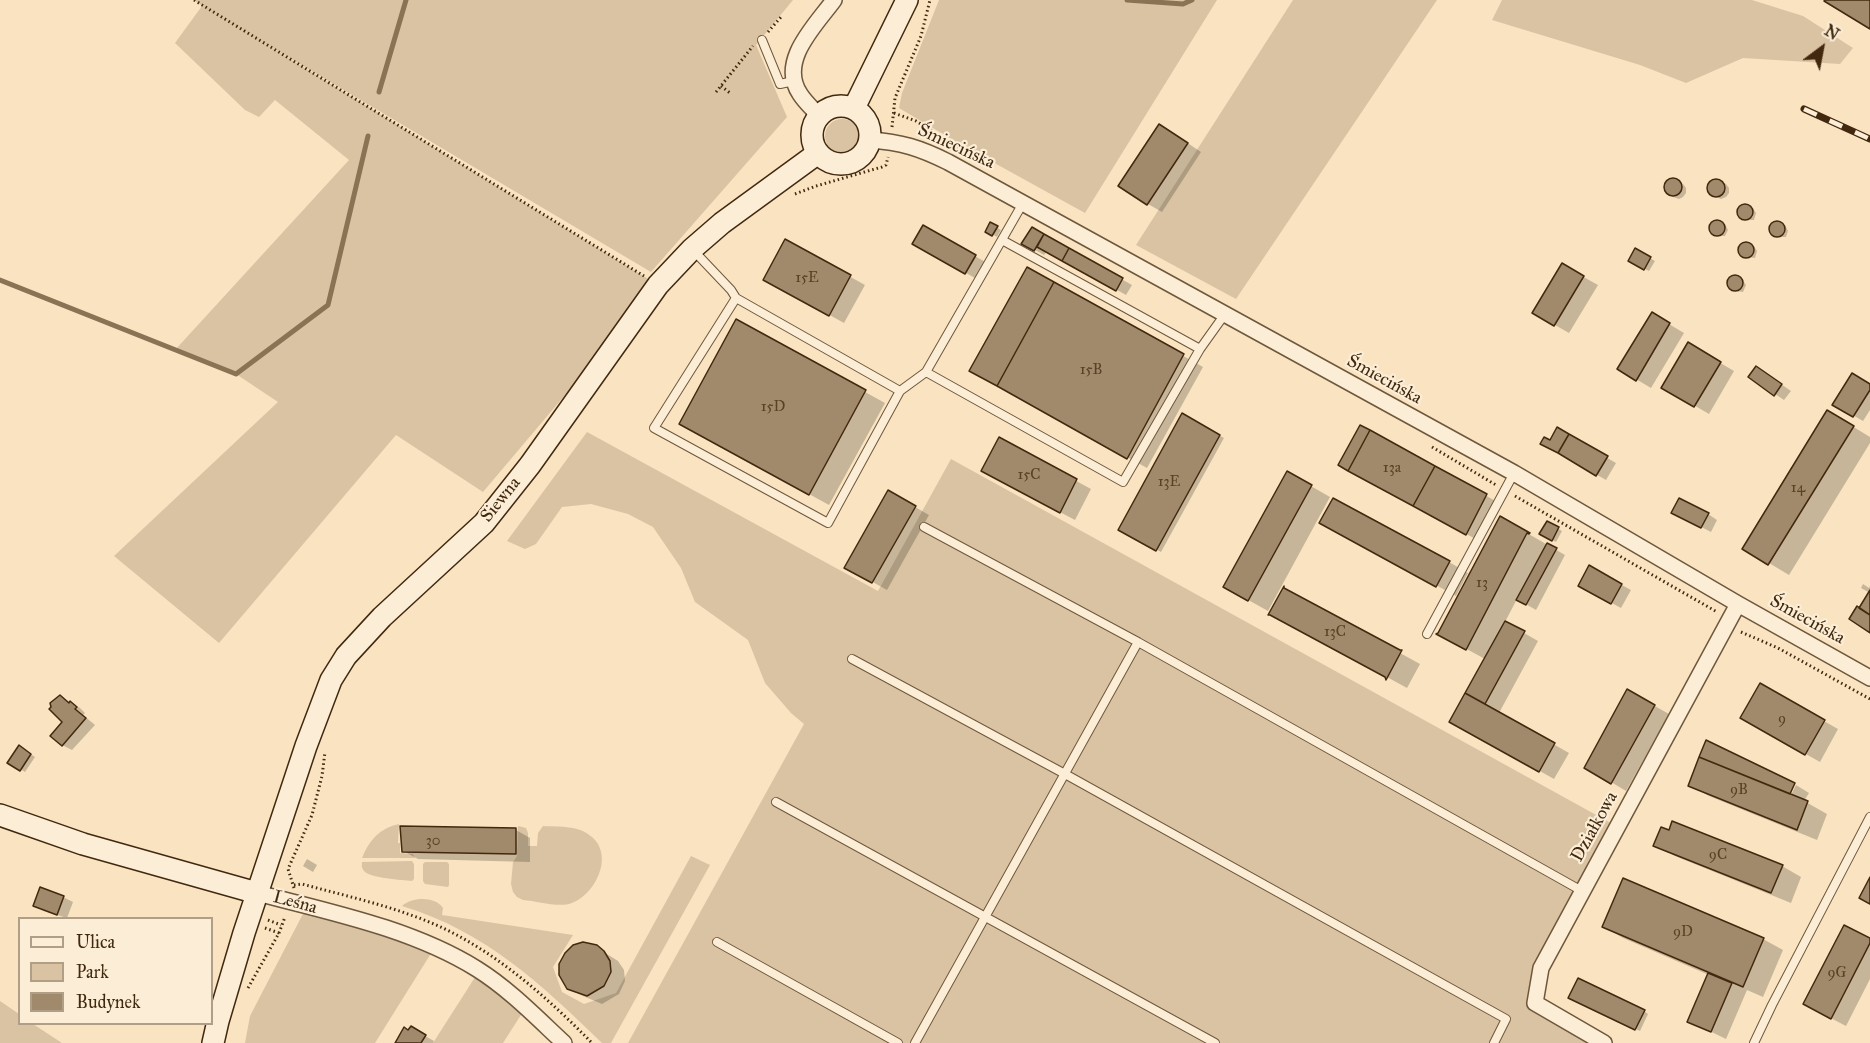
<!DOCTYPE html>
<meta charset="utf-8">
<style>
body{margin:0}
#map{position:relative;width:1870px;height:1043px;overflow:hidden;background:#f9e3c0;font-family:"IM FELL Great Primer",serif}
canvas{display:block}
.legend{position:absolute;left:18px;top:917px;width:195px;height:108px;box-sizing:border-box;background:#fbedd6;border:2px solid #b19e86;margin:0;padding:8px 10px;list-style:none;font-size:18px;color:#41280f}
.legend li{display:flex;align-items:center;gap:12px;height:30px}
.legend b{width:30px;border:2px solid #b19e86}
.north{position:absolute;left:1792px;top:18px;width:60px;height:60px;-webkit-text-stroke:4px #fbedd6;paint-order:stroke;rotate:32deg;font-size:16px;font-weight:700;line-height:24px;text-align:center;color:#41280f}
.north::after{content:'';display:block;margin:auto;width:21px;height:27px;background:#41280f;clip-path:polygon(50% 0,100% 100%,50% 72%,0 100%)}
</style>
<div id="map">
<canvas width="1870" height="1043"></canvas>
<ul class="legend">
<li><b style="height:8px;background:#fbedd6"></b>Ulica</li>
<li><b style="height:16px;background:#dac3a2"></b>Park</li>
<li><b style="height:16px;background:#a1896b"></b>Budynek</li>
</ul>
<div class="north">N</div>
</div>
<script>
const ctx = document.querySelector('canvas').getContext('2d');
ctx.lineJoin = 'round';
function fillPath(path, color) {
  ctx.fillStyle = color;
  ctx.fill(path, 'evenodd');
}
function strokePath(path, color, width, dash) {
  ctx.strokeStyle = color;
  ctx.lineWidth = width;
  ctx.lineCap = dash ? 'butt' : 'round';
  ctx.setLineDash(dash || []);
  ctx.stroke(path);
}
function label(font, color, halo, rows, align = 'center') {
  ctx.font = font + ' "IM FELL Great Primer",serif';
  ctx.lineWidth = 4.5;
  ctx.setLineDash([]);
  ctx.textBaseline = 'middle';
  ctx.strokeStyle = halo;
  ctx.fillStyle = color;
  for (const [text, x, y, turn = 0] of rows) {
    ctx.save();
    ctx.translate(x, y);
    ctx.rotate((+turn || 0) * Math.PI / 180);
    ctx.textAlign = isNaN(turn) ? turn : align;
    if (halo) ctx.strokeText(text, 0, 0);
    ctx.fillText(text, 0, 0);
    ctx.restore();
  }
}
fillPath(new Path2D(`
 M194,0h599l-37,45 31,72 -136,155 -395,-234 402,247 -175,207 -87,-57 -177,208 -105,-87 164,-154 -42,-28 -61,-24 174,-190 -74,-60 -16,17 -14,-7 -70,-67 27,-37z
 M939,0h278l-132,213 -125,-69 -61,-36 3,-15z
 M1293,0h144l-201,299 -100,-54z
 M1502,0h250l51,16 50,32 -13,16 -97,-6 -57,25 -46,-18 -148,-45z
 M825 136a17 17 0 1 1 34 0a17 17 0 1 1-34 0Z
 M587,432l291,159 73,-132 667,368 -77,141 -6,35 69,40h-976l176,-319 -13,-11 -26,-30 -17,-43 -53,-38 -14,-34 -28,-41 -25,-13 -37,-10 -29,3 -26,37 -11,5 -18,-8z
 M399,824l-1,19h2v10l13,1 2,4h-53c7,-18 18,-30 37,-34z
 M518,826l8,2 2,5v13h9l1,-13 5,-7c17,1 35,-1 49,11 23,20 2,60 -23,67 -14,3 -32,-3 -46,-4l-6,-3 -4,-5 -2,-8 2,-22 4,-6z
 M691,856l19,9 -99,178h-9c-61,-59 -117,-112 -200,-137 10,-9 33,-10 41,2l-1,7 131,20 -20,32 9,25 22,12 32,-11z
 M412,861l2,3v15l-2,2c-10,-1 -42,-3 -48,-10 -3,-4 -2,-6 -2,-9z
 M425,862h22l2,2v21l-1,2 -23,-3 -2,-3v-17z
 M307,906l128,41 -60,96h-130l5,-27z
 M479,971l47,36 -23,36h-70z
 M0,1001l19,13 1,10h13l29,19h-62z`), '#dac3a2');
fillPath(new Path2D(`
 M1174,134l27,18 -39,60 -14,-8z
 M1673,179l10,5 3,4v5l-3,4 -4,2 -6,-2 -7,-7 -1,-5 3,-4z
 M1716,180l10,4 3,4v5l-3,4 -5,2 -5,-2 -8,-7v-5l3,-4z
 M1746,205l8,5 2,3 -2,7h-8l-7,-7 3,-7z
 M1717,222l9,4 2,4 -3,6h-7l-8,-6 3,-7z
 M1777,223l9,4 2,4 -2,6h-8l-7,-7 3,-6z
 M990,224l11,6 -4,7 -10,-6z
 M923,227l66,37 -9,17 -66,-38z
 M1032,229l100,56 -6,10 -79,-44 -3,4 -21,-12z
 M786,241l79,44 -21,38 -65,-36z
 M1746,243l9,5 2,3 -2,7 -8,-1 -7,-6 3,-7z
 M1636,250l19,11 -6,10 -19,-10z
 M1562,265l36,20 -29,48 -35,-20z
 M1028,269l175,98 -56,101 -156,-86z
 M1735,277l9,5 2,3 -3,7 -7,-1 -7,-6v-4z
 M1652,314l32,19 -33,55 -32,-19z
 M736,321l149,82 -56,102 -129,-71z
 M1688,344l46,27 -25,43 -46,-27z
 M1765,373l26,18 -7,9 -34,-23z
 M1870,385v25l-7,11 -29,-17z
 M1183,415l41,23 -63,114 -41,-22z
 M1847,423l23,14v6l-81,132 -45,-27z
 M1361,427l140,77 -20,38 -117,-64z
 M1558,430l58,33 -10,17 -64,-37 8,-1z
 M999,439l92,50 -16,31 -78,-41z
 M1288,473l42,24 -62,114 -43,-24z
 M889,492l40,23 -42,75 -41,-23z
 M1708,514l9,6 -6,12 -29,-15z
 M1547,523l15,8 -6,11 -15,-9z
 M1340,533l109,29 19,11 -12,23z
 M1527,533l38,22 -29,55 -19,-11 -12,23 33,19 -39,72 70,40 -15,26 -103,-58 34,-62 -46,-25z
 M1589,567l42,23 -10,18 -41,-22z
 M1863,584l6,4 1,-2v45l-10,-22 10,-16 -9,-5z
 M1284,589l136,75 -13,24 -117,-64z
 M1760,685l78,44 -18,33 -78,-44z
 M1628,691l41,23 -43,77 -40,-24z
 M61,697l19,11 5,5 -2,2 12,10 -23,25 -10,-5 3,-23z
 M20,747l15,10 -10,15 -15,-10z
 M1689,785l99,16 8,-16 13,8 -5,8 23,13 -10,26 -108,-44z
 M516,830l14,8v24l-112,-3 -15,-8z
 M1655,845l127,21 19,11 -10,26 -116,-47z
 M307,859l10,6 -4,7 -10,-6z
 M63,897l10,5 -6,16 -23,-7 -10,-6z
 M1604,927l159,12 20,11 -20,47 -16,-7 -21,49 -37,-18 20,-46 -86,-37z
 M1870,940v39l-24,47 -27,-14z
 M591,944l27,17 6,9 1,11 -6,13 -17,10 -19,-8 -15,-8z
 M1574,1000l70,11 4,3 -8,17z
 M411,1028l23,13 -1,2h-36z`), '#0003');
strokePath(new Path2D(`
 M1127,0l56,4 9,-4
 M379,92l27,-92
 M0,280l236,94 92,-69 40,-169`), '#8a7255', 5);
const building = new Path2D(`
 M1870,0v29l-46,-28 1,-1z
 M1159,124l29,19 -41,62 -29,-19z
 M1664 187a9 9 0 1 1 18 0a9 9 0 1 1-18 0Z
 M1707 188a9 9 0 1 1 18 0a9 9 0 1 1-18 0Z
 M1737 212a8 8 0 1 1 16 0a8 8 0 1 1-16 0Z
 M1709 228a8 8 0 1 1 16 0a8 8 0 1 1-16 0Z
 M1769 229a8 8 0 1 1 16 0a8 8 0 1 1-16 0Z
 M990,222l8,4 -6,10 -7,-4z
 M923,225l53,30 -11,19 -53,-30z
 M1032,227l12,7 -10,17 -13,-7z
 M1044,234l25,14 -7,13 -25,-14z
 M785,239l66,36 -22,41 -66,-36z
 M1738 250a8 8 0 1 1 16 0a8 8 0 1 1-16 0Z
 M1069,248l54,30 -7,13 -54,-30z
 M1635,248l16,9 -7,13 -16,-9z
 M1562,263l22,13 -30,50 -22,-13z
 M1027,267l27,15 -57,104 -28,-15z
 M1727 283a8 8 0 1 1 16 0a8 8 0 1 1-16 0Z
 M1054,282l130,72 -57,105 -130,-73z
 M1652,312l18,11 -34,58 -19,-12z
 M736,319l130,71 -57,105 -130,-71z
 M1688,342l33,20 -27,45 -33,-19z
 M1756,366l26,18 -8,12 -26,-19z
 M1852,373l18,11v6l-17,27 -21,-12z
 M1827,410l27,16 -86,139 -26,-16z
 M1182,413l38,22 -64,116 -38,-21z
 M1360,425l10,5 -22,41 -10,-6z
 M1557,427l12,7 -11,19 -18,-9 4,-7 6,3z
 M1370,430l65,36 -22,40 -65,-35z
 M1569,434l39,22 -12,20 -38,-23z
 M999,437l78,42 -17,34 -79,-42z
 M1435,466l52,28 -21,41 -53,-29z
 M1287,471l25,14 -64,116 -25,-14z
 M888,490l28,16 -44,77 -28,-15z
 M1333,498l117,63 -14,26 -117,-64z
 M1679,498l30,15 -8,15 -30,-15z
 M1500,516l30,17 -1,1 -2,-1 -61,117 -30,-16 2,-1z
 M1547,521l12,6 -7,14 -13,-7z
 M1547,543l10,5 -31,57 -10,-5z
 M1589,565l33,19 -11,20 -33,-18z
 M1284,586v2l116,62h2l-16,30 -1,-3 -115,-62h-2z
 M1870,590v25l-11,-7z
 M1857,606l13,9v18l-21,-14z
 M1505,621l20,10 -40,73 -20,-11z
 M1760,683l65,37 -20,35 -65,-37z
 M1627,689l28,16 -44,79 -27,-16z
 M1465,693l90,50 -16,29 -90,-50z
 M60,695l9,8 1,-2 7,6 -2,2 11,9 -24,28 -12,-10 12,-14 -13,-13 2,-2 -1,-4z
 M1706,740l89,43 -5,11 -91,-37z
 M19,745l12,9 -11,17 -13,-8z
 M1699,757l109,44 -11,29 -109,-44z
 M1672,821l111,44 -12,28 -118,-47 8,-19 8,3z
 M400,826l116,2v26l-114,-2z
 M1870,877v27l-11,-6z
 M1623,878l141,60 -21,49 -141,-60z
 M40,887l24,9 -7,19 -24,-9z
 M1844,925l26,13v5l-39,76 -28,-15z
 M583,942l14,3 7,6 6,10 1,11 -7,14 -17,10 -20,-7 -8,-14v-11l6,-11 8,-8z
 M1708,973l24,10 -21,49 -24,-10z
 M1578,978l67,32 -10,20 -67,-32z
 M411,1026l15,9 -5,8h-26l9,-16 4,3z`);
fillPath(building, '#a1896b');
strokePath(building, '#41280f', 1.5);
const lane = new Path2D(`
 M762,40l18,44 14,-3
 M693,250l38,40 5,8
 M1200,349l25,-35
 M926,372l197,110 77,-133 -198,-109
 M900,391l-72,132 -174,-95 82,-130 164,93 26,-19 97,-169
 M924,527l214,115
 M1427,634l87,-161
 M852,659l213,115 441,245 -12,24
 M776,802l439,241
 M717,942l181,101
 M915,1043l223,-401 444,249
 M1754,1043l18,-38 98,-188`);
const street = new Path2D(`
 M819,116c-6,-7 -14,-14 -19,-22 -22,-33 15,-68 34,-94
 M870,140c31,2 50,8 78,22l566,311 224,131 132,74
 M257,893c73,19 156,36 220,76 32,20 59,48 87,74
 M1604,1043l-69,-40 6,-35 197,-364`);
const secondary = new Path2D(`
 M812 135a29 29 0 1 1 58 0a29 29 0 1 1-58 0Z
 M854,108l53,-108
 M0,815l83,29 174,49
 M213,1043l5,-22 26,-88 62,-187 25,-66 15,-24 36,-39 102,-94 46,-58 128,-180 34,-36 30,-26 96,-70`);
strokePath(lane, '#6f573b', 10);
strokePath(street, '#6f573b', 18);
strokePath(secondary, '#41280f', 24);
strokePath(new Path2D(`
 M194,0l450,276
 M768,32l13,-15
 M721,86l9,7
 M716,92l37,-46
 M894,113l22,8 57,35
 M892,127l3,-29 26,-62 9,-36
 M795,194l21,-8 66,-19 4,-2 2,-8
 M1432,447l64,38
 M1515,496l202,116
 M1741,632l37,16 92,51
 M294,885l8,-1c44,12 90,22 132,40 60,26 113,73 158,119
 M294,888l-6,-19 24,-54 10,-39 3,-24
 M268,920l13,5
 M265,928l14,5
 M248,988l31,-55 6,-16`), '#41280f', 3, [1.5, 3]);
strokePath(lane, '#fbedd6', 8);
strokePath(street, '#fbedd6', 15);
strokePath(secondary, '#fbedd6', 21);
const rail = new Path2D(`
 M1804,109l66,30`);
strokePath(rail, '#41280f', 7);
strokePath(rail, '#fbedd6', 4.5, [14]);
label('15px', '#594026', null, [
 ["15E",807,278],
 ["15B",1091,370],
 ["15D",773,407],
 ["13a",1392,468],
 ["15C",1029,475],
 ["13E",1169,482],
 ["14",1798,488],
 ["13",1482,583],
 ["13C",1335,632],
 ["9",1782,719],
 ["9B",1739,790],
 ["30",433,841],
 ["9C",1718,855],
 ["9D",1683,932],
 ["9G",1837,973]
]);
label('18px', '#41280f', '#fbedd6', [
 ["Śmiecińska",956,147,25],
 ["Śmiecińska",1384,380,29],
 ["Siewna",501,500,-51],
 ["Śmiecińska",1807,620,29],
 ["Działkowa",1595,827,-61],
 ["Leśna",295,903,15]
]);
</script>
